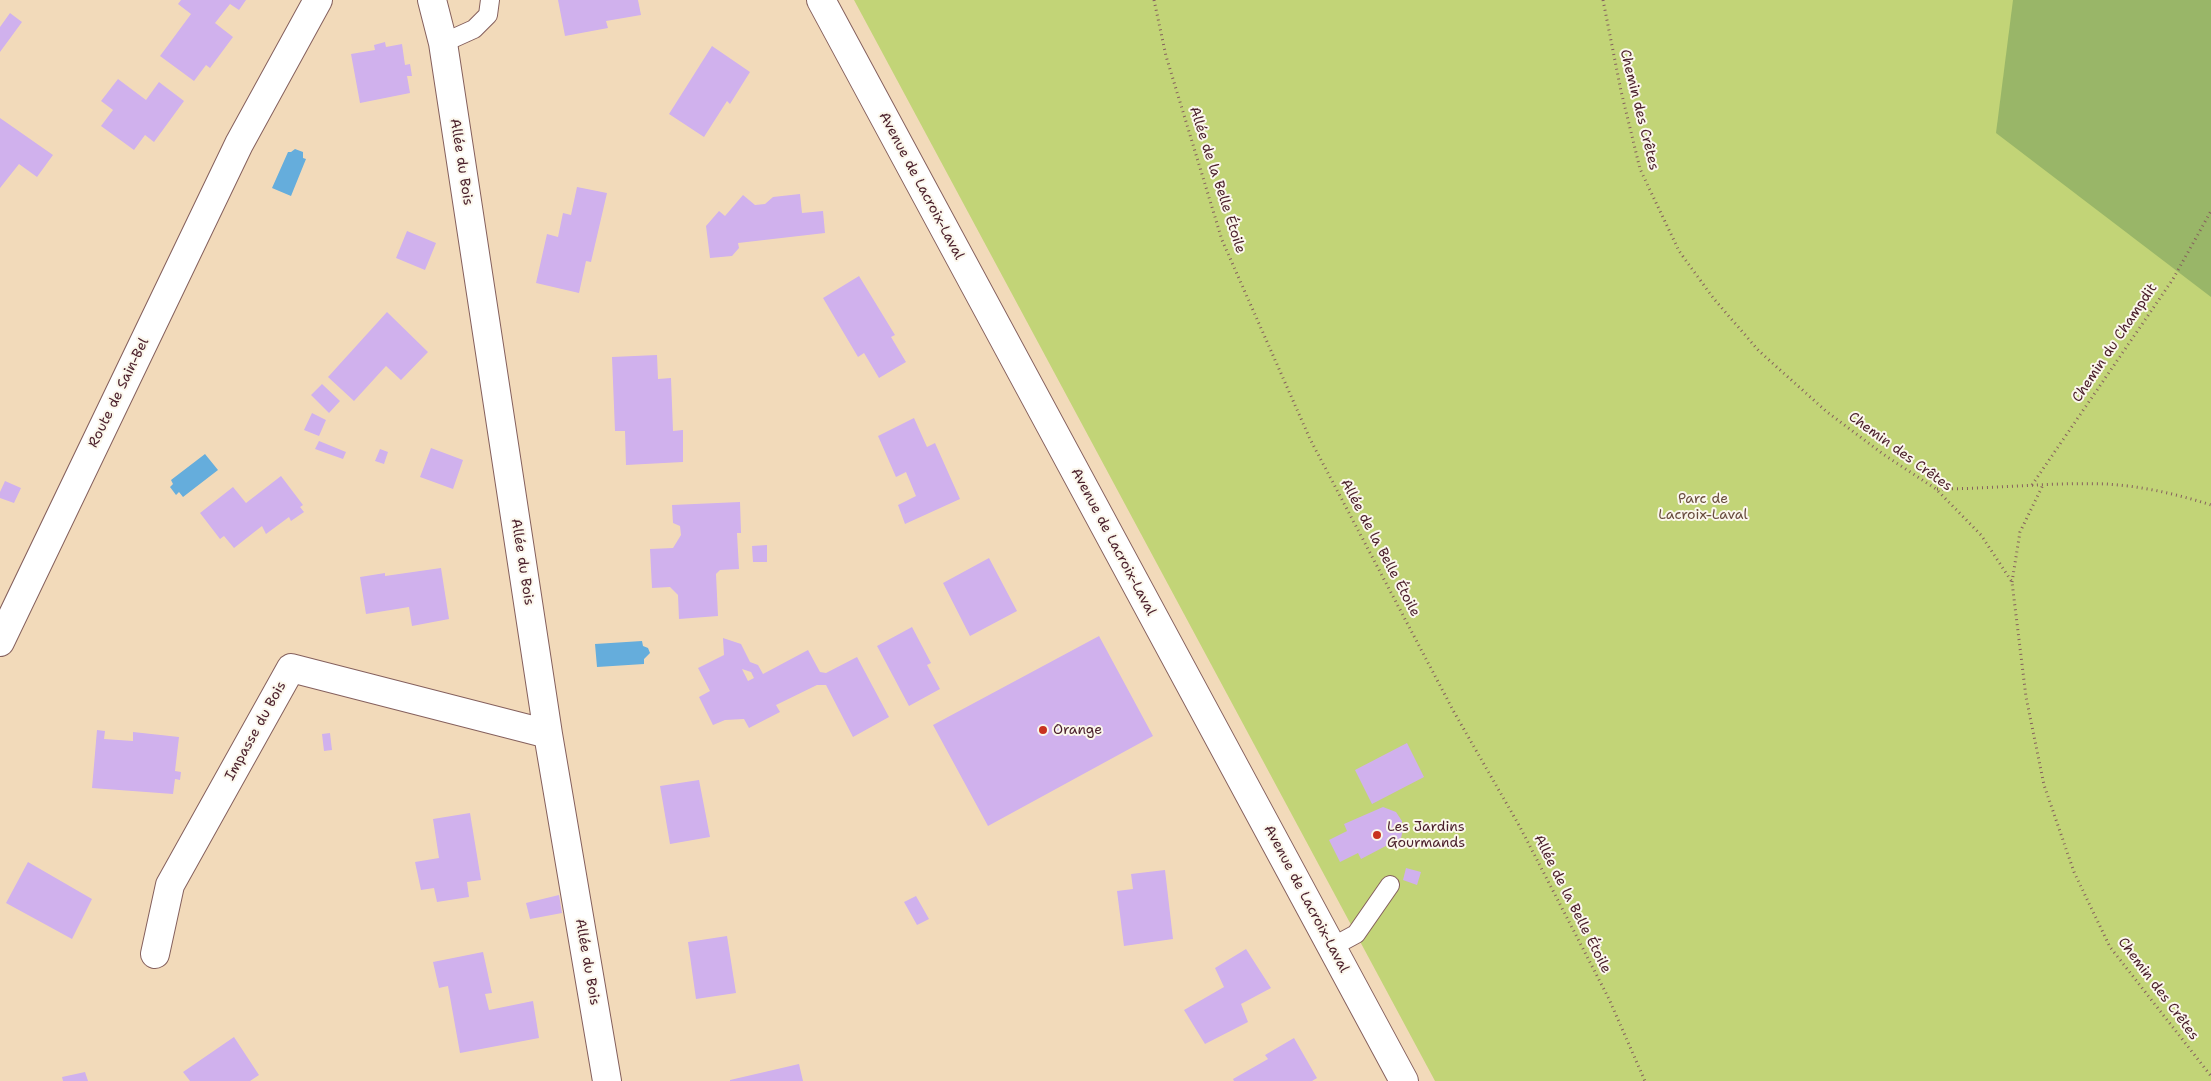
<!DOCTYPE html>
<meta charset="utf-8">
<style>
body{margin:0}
canvas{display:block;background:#f2daba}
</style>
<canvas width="2211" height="1081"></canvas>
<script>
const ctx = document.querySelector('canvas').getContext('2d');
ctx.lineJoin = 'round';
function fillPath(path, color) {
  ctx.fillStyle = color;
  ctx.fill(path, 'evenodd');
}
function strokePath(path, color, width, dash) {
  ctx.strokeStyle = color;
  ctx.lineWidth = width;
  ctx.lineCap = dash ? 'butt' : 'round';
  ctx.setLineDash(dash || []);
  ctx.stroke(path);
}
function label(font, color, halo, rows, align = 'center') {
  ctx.font = font + ' "Shantell Sans",sans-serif';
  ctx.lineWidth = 4;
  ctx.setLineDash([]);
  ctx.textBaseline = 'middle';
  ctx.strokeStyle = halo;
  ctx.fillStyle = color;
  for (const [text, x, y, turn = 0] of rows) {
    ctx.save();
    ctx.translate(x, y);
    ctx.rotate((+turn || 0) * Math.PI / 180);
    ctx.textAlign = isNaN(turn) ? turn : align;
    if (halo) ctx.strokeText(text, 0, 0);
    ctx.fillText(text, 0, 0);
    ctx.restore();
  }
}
fillPath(new Path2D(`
 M854,0h1357v1081h-776z`), '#c2d477');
fillPath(new Path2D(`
 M2013,0h198v297l-215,-164z`), '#99b668');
fillPath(new Path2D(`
 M295,149l8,3v6l3,1 -15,37 -19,-8 16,-36h3z
 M205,454l13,16 -35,27 -4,-5 -3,3 -6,-8 3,-3 -2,-4z
 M642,641l1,5 5,2 2,5 -6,6v5l-47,3 -2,-23z`), '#65addc');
fillPath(new Path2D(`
 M181,0h65l-7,10 -9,-6 -15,19 18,14 -23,31 -4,-3 -12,16 -34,-25 31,-42 -13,-10z
 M558,0h80l3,15 -35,6 2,7 -43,8z
 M10,13l12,9 -22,30v-25z
 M385,42l1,5 16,-3 3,21 5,-1 2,12h-5l3,17 -50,10 -9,-49 24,-4 -1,-5z
 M712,46l38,26 -20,32 -3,-3 -23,36 -35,-23z
 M118,79l28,21 13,-18 25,19 -30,41 -9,-7 -11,15 -33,-24 12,-16 -12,-9z
 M0,118l53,37 -16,22 -18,-13 -19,24z
 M577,187l30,6 -16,69 -5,-1 -7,32 -43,-10 11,-49 11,3 5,-24 8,2z
 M800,194l2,19 21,-2 2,22 -87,10 1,5 -7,8 -22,2 -4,-32 13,-15 6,5 18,-21 12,10 10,-1 8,-7z
 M407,231l29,12 -11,27 -29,-12z
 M859,276l36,59 -4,2 15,25 -27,16 -15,-25 -6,4 -35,-59z
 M387,312l41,40 -27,28 -15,-14 -32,35 -26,-24z
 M657,355l1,24 13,-1 2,53 10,-1v32l-57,3 -1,-34h-10l-3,-74z
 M322,384l18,17 -11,12 -18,-18z
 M312,413l14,7 -7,16 -15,-6z
 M914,418l13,29 8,-4 25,56 -55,25 -7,-19 18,-9 -10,-24 -10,5 -18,-41z
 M319,441l27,11 -3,7 -28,-10z
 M431,448l32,12 -10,29 -33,-12z
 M380,449l8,3 -4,12 -9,-3z
 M281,476l22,29 -3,2 4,5 -13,9 -2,-4 -23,17 -4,-8 -28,22 -10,-12 -4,3 -20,-26 33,-26 13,16z
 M5,481l16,7 -7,15 -14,-5v-6z
 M740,502l1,31h-4l2,36 -19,1 -4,4 2,42 -39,3 -1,-24 -8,-8 -18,1 -2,-39 23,-1 8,-13 -1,-9 -7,-3 -1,-18z
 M767,545v17h-14l-1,-16z
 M989,558l28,53 -47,25 -27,-53z
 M441,568l8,51 -37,7 -3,-19 -43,7 -6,-37 25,-4v3z
 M912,627l19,36 -4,2 13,24 -31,17 -32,-60z
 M1099,636l54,100 -165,90 -55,-101z
 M723,638l18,6 9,18 8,3 5,9 45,-24 12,22 6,1 31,-16 32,60 -36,20 -27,-52h-9l-41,20 4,7 -31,16 -5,-9 -19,1 -12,5 -14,-28 11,-6 -12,-23 26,-13zM742,669l9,3 3,6 -6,3z
 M97,730l8,1 -1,8 29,2v-9l46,5 -4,34 6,1 -1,8 -5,-1 -2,15 -81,-6z
 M330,733l2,17 -8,1 -2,-17z
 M1407,743l17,34 -52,27 -17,-34z
 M699,780l11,57 -40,7 -10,-58z
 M1383,807l13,5 6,9 1,9 -2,8 -40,21 -3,-6 -18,9 -11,-22 18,-9 -3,-7z
 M470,813l11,67 -14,2 2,15 -32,5 -3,-14 -13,2 -6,-28 24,-4 -6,-39z
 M28,862l64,37 -20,40 -66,-36z
 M1406,868l15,4 -4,13 -14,-5z
 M1165,870l8,69 -49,7 -7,-55 16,-2 -2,-15z
 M559,895l3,18 -32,6 -4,-16z
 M916,896l13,23 -12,6 -13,-23z
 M727,936l9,57 -40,6 -8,-57z
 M1246,949l25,39 -30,16 7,18 -43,22 -21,-34 40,-23 -9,-19z
 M483,952l9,41 -7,1 4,16 44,-9 6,37 -79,15 -12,-67 -9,2 -6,-26z
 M234,1037l25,38 -9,6h-60l-7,-9z
 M1294,1038l23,40 -5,3h-78l-1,-2 35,-20 -3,-4z
 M799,1064l4,17h-73v-1z
 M85,1072l3,9h-25l-1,-4z`), '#d0b1ed');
const lane = new Path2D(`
 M443,43l31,-14 14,-14 2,-15
 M1332,947l24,-13 34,-49`);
const street = new Path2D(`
 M432,0l11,43 105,691 59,347
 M155,954l15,-69 121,-217 257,66`);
const secondary = new Path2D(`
 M821,0l583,1081
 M0,642l239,-498 79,-144`);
strokePath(lane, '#85605d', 20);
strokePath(street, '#85605d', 30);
strokePath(secondary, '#85605d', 30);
strokePath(new Path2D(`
 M1154,0l12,56 56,184 88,199 144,273 66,115 89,172 36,82
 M1603,0l18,91 19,78 39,82 35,48 45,52 68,61 56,42 53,35 45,46 31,47 14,115 18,88 30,87 36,75 101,129
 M2032,485l141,-206 38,-68
 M1937,489c56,0 112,-7 169,-5 35,2 71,10 105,21
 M2012,582l8,-50 23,-47`), '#85605d', 3, [1, 4]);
strokePath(lane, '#fff', 18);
strokePath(street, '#fff', 28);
strokePath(secondary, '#fff', 28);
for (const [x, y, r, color] of [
 [1043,730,5,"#c8321e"],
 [1377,835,5,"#c8321e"]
]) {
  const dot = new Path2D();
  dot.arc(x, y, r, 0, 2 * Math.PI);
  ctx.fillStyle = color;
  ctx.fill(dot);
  strokePath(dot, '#fbf7ec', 2);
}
label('14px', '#4a1f2b', '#fbf7ec', [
 ["Chemin des Crêtes",1639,110,76],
 ["Allée du Bois",461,162,81],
 ["Allée de la Belle Étoile",1217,180,72],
 ["Avenue de Lacroix-Laval",921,186,62],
 ["Chemin du Champdit",2115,343,-56],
 ["Route de Sain-Bel",119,393,-64],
 ["Chemin des Crêtes",1900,452,36],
 ["Avenue de Lacroix-Laval",1113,542,62],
 ["Allée de la Belle Étoile",1380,548,62],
 ["Allée du Bois",522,562,81],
 ["Impasse du Bois",256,731,-61],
 ["Avenue de Lacroix-Laval",1306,899,62],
 ["Allée de la Belle Étoile",1572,904,63],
 ["Allée du Bois",587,962,80],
 ["Chemin des Crêtes",2158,989,53]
]);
label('14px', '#684c3e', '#fbf7ec', [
 ["Parc de",1703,499],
 ["Lacroix-Laval",1703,515]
]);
label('14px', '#4a1f2b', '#fbf7ec', [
 ["Orange",1053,730],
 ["Les Jardins",1387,827],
 ["Gourmands",1387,843]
], 'left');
</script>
